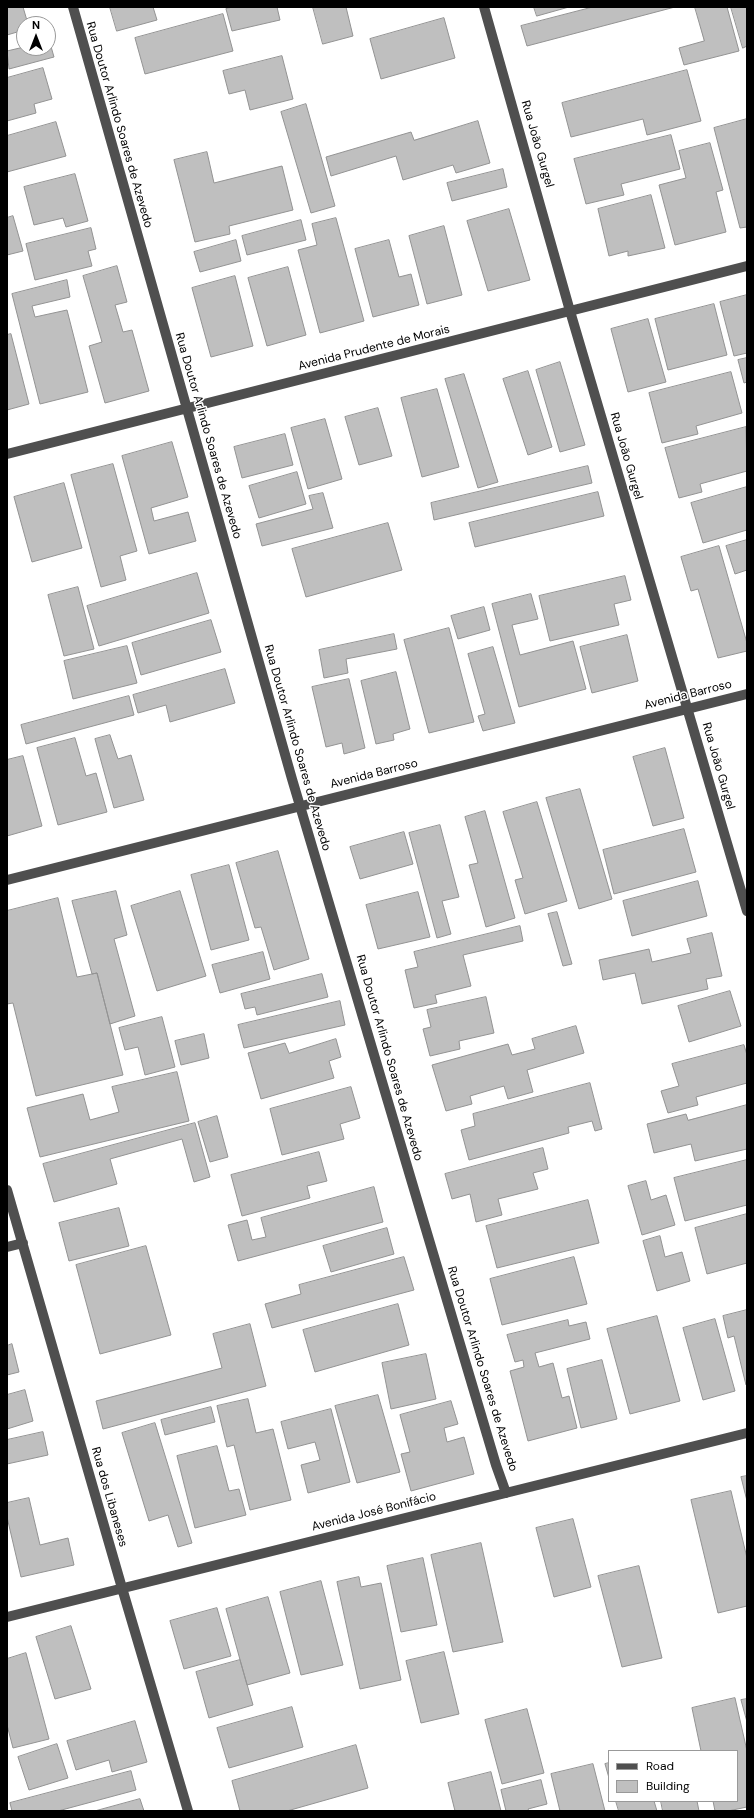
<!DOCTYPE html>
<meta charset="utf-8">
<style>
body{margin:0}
#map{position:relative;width:754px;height:1818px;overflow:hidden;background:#fff;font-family:"DM Sans",sans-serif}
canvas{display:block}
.frame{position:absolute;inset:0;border:8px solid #000;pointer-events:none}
.legend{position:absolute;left:608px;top:1750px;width:130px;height:52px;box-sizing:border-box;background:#fff;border:1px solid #999;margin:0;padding:5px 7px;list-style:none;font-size:12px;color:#000}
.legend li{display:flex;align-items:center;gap:8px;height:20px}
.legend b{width:20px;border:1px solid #999}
.north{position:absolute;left:16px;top:16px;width:40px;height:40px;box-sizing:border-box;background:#fff;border:1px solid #999;border-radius:50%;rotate:0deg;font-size:11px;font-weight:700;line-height:16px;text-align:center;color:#000}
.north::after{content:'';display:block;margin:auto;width:14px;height:18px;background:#000;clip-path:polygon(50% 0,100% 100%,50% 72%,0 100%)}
</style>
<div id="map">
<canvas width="754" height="1818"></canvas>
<div class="frame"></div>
<ul class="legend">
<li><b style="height:5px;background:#4f4f4f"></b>Road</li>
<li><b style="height:11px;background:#bfbfbf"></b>Building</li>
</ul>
<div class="north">N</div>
</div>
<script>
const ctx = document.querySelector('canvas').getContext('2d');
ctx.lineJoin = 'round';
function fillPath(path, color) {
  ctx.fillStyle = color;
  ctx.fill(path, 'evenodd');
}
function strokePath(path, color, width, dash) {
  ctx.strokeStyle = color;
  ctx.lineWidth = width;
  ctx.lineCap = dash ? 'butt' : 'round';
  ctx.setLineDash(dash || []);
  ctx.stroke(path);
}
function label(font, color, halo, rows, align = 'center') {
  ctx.font = font + ' "DM Sans",sans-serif';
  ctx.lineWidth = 3;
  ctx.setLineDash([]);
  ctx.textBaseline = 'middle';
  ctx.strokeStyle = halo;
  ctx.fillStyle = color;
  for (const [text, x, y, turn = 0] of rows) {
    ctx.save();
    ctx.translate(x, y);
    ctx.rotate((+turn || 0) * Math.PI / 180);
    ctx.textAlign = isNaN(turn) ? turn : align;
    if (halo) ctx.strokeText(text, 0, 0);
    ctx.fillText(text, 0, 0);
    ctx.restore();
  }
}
const building = new Path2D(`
 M7,7h16l5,17h-4v6l-17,5z
 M110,7h43l4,13 -40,11z
 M233,7h44l3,13 -48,11 -6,-22z
 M313,7h33l7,29 -30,8z
 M534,7h35l-32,9z
 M593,7h82l-148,39 -6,-20z
 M695,7h32l12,44 -55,14 -5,-17 25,-7z
 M731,7h16v39l-4,2z
 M223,14l10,37 -88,23 -10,-36z
 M444,18l11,40 -74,21 -11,-40z
 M48,36l6,21 -45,12 -2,-18 17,-4 24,1z
 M282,56l11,43 -43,11 -5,-20 -16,4 -6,-23z
 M43,68l9,31 -18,5 2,9 -29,8v-43z
 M687,70l14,51 -54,14 -4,-16 -72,18 -9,-34z
 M306,104l29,102 -24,7 -30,-101z
 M747,119v108l-7,1 -26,-100z
 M478,121l12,42 -34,10 -3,-8 -50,15 -7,-24 -65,20 -5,-19 85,-25 3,8z
 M56,122l10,34 -59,16v-36z
 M671,135l9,34 -59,15 3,11 -38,9 -12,-45z
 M710,143l13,47 -7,2 10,40 -51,13 -16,-60 27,-7 -7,-27z
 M207,152l7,31 68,-17 11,44 -64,16 1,8 -35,8 -21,-82z
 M503,169l4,18 -55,14 -5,-18z
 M75,174l13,47 -22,6 -3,-9 -29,7 -10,-38z
 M651,195l14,53 -37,8v-5l-19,5 -11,-47z
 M509,209l21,71 -42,11 -21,-70z
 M13,216l10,35 -16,4v-37z
 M336,218l28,103 -44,12 -22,-83 19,-5 -5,-21z
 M301,220l5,20 -59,15 -5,-19z
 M444,226l18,69 -35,9 -18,-68z
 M91,228l5,21 -8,2 4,15 -57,14 -9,-36z
 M236,240l5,21 -41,11 -6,-20z
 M389,240l10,37 12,-3 8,31 -46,12 -18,-68z
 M117,266l10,36 -12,3 8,27 9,-2 17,61 -44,12 -16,-57 13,-4 -19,-66z
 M288,267l18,68 -39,11 -19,-68z
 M235,276l18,70 -42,11 -19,-69z
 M67,280l3,17 -38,9 3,11 32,-7 21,82 -48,12 -28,-110z
 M747,295v58l-13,3 -14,-54z
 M714,304l13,51 -59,15 -13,-51z
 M648,319l18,63 -38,10 -17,-63z
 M11,334l18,70 -22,6v-75z
 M747,358v24l-3,1 -6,-23z
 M560,362l25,83 -25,7 -24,-82z
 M528,371l24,76 -24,8 -25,-76z
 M731,372l11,41 -46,13 2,8 -36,9 -13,-50z
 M464,374l34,108 -20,6 -33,-109z
 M437,389l22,78 -37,10 -21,-79z
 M378,408l14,48 -33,9 -14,-48z
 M325,419l17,60 -34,10 -17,-61z
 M746,427l1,44 -47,13 2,8 -23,6 -14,-50z
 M285,434l8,31 -51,13 -8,-31z
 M172,442l16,55 -37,11 3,13 34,-9 8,29 -47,13 -27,-98z
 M113,464l24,87 -17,5 6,24 -25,7 -30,-112z
 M588,466l4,17 -158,37 -3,-17z
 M297,472l9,32 -47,14 -10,-32z
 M64,483l18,65 -50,14 -18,-65z
 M747,487v43l-44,13 -12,-40z
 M598,492l6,24 -129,31 -6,-24z
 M323,493l10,35 -71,18 -6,-22 57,-15 -4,-13z
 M388,523l14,47 -96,27 -14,-48z
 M747,540v30l-12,4 -9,-28z
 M719,546l28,97v8l-29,7 -20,-69 -7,2 -10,-34z
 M197,573l12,40 -110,33 -12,-40z
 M625,576l6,24 -17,4 5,21 -69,16 -11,-45z
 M78,587l16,62 -30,7 -16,-61z
 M531,594l7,25 -26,6 8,30 53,-14 13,48 -67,18 -27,-103z
 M484,607l6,23 -32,9 -7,-23z
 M211,620l10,32 -80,23 -9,-32z
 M449,628l25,94 -45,11 -25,-93z
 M394,634l3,15 -51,10 2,14 -24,5 -5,-28z
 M627,635l11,46 -46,12 -12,-46z
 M127,646l10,37 -64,16 -9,-38z
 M493,647l22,76 -32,8 -5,-15 7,-2 -17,-60z
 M225,669l10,34 -65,19 -4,-17 -28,8 -5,-18z
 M396,672l14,57 -17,5 1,6 -18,4 -15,-63z
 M349,679l16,69 -21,6 -2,-11 -16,4 -14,-60z
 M129,696l5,19 -108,29 -5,-19z
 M110,735l8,24 13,-4 13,45 -30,8 -19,-69z
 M75,738l11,38 10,-3 11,39 -49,13 -21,-77z
 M665,748l19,70 -31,8 -20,-69z
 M23,756l19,70 -35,10v-76z
 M580,789l32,110 -33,10 -33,-111z
 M537,802l30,99 -42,13 -10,-34 8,-2 -20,-66z
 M485,811l30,107 -29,9 -17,-62 9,-2 -13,-46z
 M440,825l19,72 -17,4 9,33 -14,4 -28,-105z
 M684,829l12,43 -82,22 -11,-44z
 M404,832l9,32 -53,15 -10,-32z
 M278,851l31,108 -35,11 -13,-43 -6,1 -19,-65z
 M229,865l20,75 -38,10 -20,-75z
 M698,881l9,35 -75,20 -9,-35z
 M116,891l11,44 -13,4 21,77 -25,8 -13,-51 -5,1 -20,-73z
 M180,891l26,85 -49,15 -26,-85z
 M418,892l12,45 -52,12 -12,-44z
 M58,898l19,79 20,-4 26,102 -87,21 -23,-93 -6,1v-93z
 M557,912l15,52 -9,2 -15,-52z
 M520,926l3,15 -60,14 8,31 -36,9 2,8 -23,5 -9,-38 13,-3 -4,-15z
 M712,933l10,43 -16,3 2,10 -66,15 -7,-31 -32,7 -4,-20 50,-11 3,13 39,-9 -4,-14z
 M263,952l7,27 -50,14 -8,-28z
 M322,974l6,23 -71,18 -2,-8 -10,2 -4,-15z
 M730,991l11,35 -52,16 -11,-36z
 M486,997l8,36 -35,8 1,8 -30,7 -7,-27 8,-2 -4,-17z
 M340,1001l5,24 -101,23 -6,-23z
 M162,1017l13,50 -30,8 -7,-28 -13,3 -6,-22z
 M576,1026l8,27 -57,17 6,22 -25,7 -4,-13 -34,10 2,8 -26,7 -14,-46 76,-21 4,11 23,-6 -3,-10z
 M204,1034l5,24 -28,7 -6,-24z
 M336,1039l5,18 -12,4 5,17 -73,21 -13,-46 37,-10 4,10z
 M744,1045l3,10v28l-51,14 2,8 -30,8 -7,-22 18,-5 -7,-22z
 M177,1072l12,49 -149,36 -13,-49 56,-14 7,26 29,-8 -7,-25z
 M590,1083l12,46 -7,2 -3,-10 -24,6 1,6 -100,27 -8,-30 14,-4 -2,-12z
 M351,1087l9,31 -20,6 4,15 -62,16 -12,-46z
 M747,1105v44l-52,12 -4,-17 -37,9 -7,-29 39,-10 2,6z
 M217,1116l11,41 -18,5 -12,-40z
 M195,1123l15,54 -16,5 -12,-43 -72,20 7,25 -63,18 -11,-38z
 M543,1148l5,21 -15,4 5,16 -40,10 4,16 -26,7 -6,-28 -18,5 -7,-25z
 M319,1152l8,29 -20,5 3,12 -68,18 -11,-41z
 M747,1160v45l-62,16 -11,-43z
 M646,1181l5,19 15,-5 9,30 -33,10 -14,-49z
 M374,1187l9,35 -145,39 -10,-36 19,-5 5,20 14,-3 -5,-19z
 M588,1200l11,43 -102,25 -11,-42z
 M119,1208l10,38 -60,15 -10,-38z
 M747,1214v49l-40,11 -12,-46z
 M387,1228l7,26 -63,18 -8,-26z
 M660,1236l5,21 17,-5 8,29 -33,10 -14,-50z
 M146,1246l25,89 -71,19 -24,-89z
 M404,1257l10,33 -142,38 -7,-24 36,-10 -2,-9z
 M574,1257l13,47 -85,21 -12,-46z
 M398,1304l11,41 -94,27 -12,-42z
 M747,1310v75h-1l-12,-49 -6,2 -5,-22z
 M657,1316l23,85 -50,13 -23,-85z
 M715,1319l20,72 -32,9 -20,-72z
 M568,1320l1,6 17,-4 4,17 -55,14 4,14 14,-4 9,35 7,-2 8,32 -49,13 -18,-70 14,-4 -1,-7 -8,2 -8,-27z
 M250,1324l16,62 -163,43 -7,-28 126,-33 -9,-34z
 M12,1344l7,28 -12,3v-29z
 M426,1354l10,45 -45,10 -9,-46z
 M602,1360l15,59 -36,9 -14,-59z
 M25,1390l8,31 -26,8v-34z
 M378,1395l22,77 -43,11 -22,-77z
 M248,1399l8,34 17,-4 18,71 -41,10 -16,-65 -7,2 -10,-41z
 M451,1401l7,23 -14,4 3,14 17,-5 10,37 -63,17 -10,-37 9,-2 -10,-37z
 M211,1407l4,15 -50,13 -4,-15z
 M331,1409l19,73 -42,11 -7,-28 19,-5 -5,-18 -27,7 -7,-27z
 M155,1423l37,120 -14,4 -10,-32 -19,6 -27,-88z
 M43,1432l5,23 -41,9v-24z
 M217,1446l12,45 10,-2 7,26 -51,13 -18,-72z
 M747,1476v25l-6,-24z
 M731,1491l16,67v48l-29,7 -27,-113z
 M29,1498l11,47 28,-7 6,27 -53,12 -14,-60v-14z
 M573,1519l18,68 -37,10 -18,-69z
 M481,1543l22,99 -50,10 -22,-97z
 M423,1558l14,67 -36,7 -14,-66z
 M639,1566l23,92 -40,9 -24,-91z
 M359,1577l2,10 20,-4 20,97 -41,9 -23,-107z
 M321,1581l22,84 -42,10 -21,-83z
 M268,1597l22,76 -43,12 -21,-76z
 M217,1608l14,48 -47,13 -14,-48z
 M71,1626l20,63 -36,10 -19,-62z
 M444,1652l15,62 -38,9 -15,-62z
 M26,1653l23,86 -36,9 -6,-23v-66z
 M240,1660l13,45 -44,13 -13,-46z
 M735,1698l12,53v56l-19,4h-13l-2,-10h24v-50h-36l-9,-43z
 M747,1699v23l-6,-22z
 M292,1707l11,40 -74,21 -12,-40z
 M527,1709l17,64 -42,11 -17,-64z
 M135,1721l12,41 -35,10 -3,-12 -33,10 -9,-29z
 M57,1744l11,34 -39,12 -11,-33z
 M356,1745l12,43 -81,23h-47l-8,-30z
 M609,1763v15l-4,-14z
 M593,1764l12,47h-45l-9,-37z
 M131,1771l5,19 -78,21h-46l-2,-8z
 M491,1772l10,39h-46l-7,-28z
 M541,1780l6,24 -19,5 1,2h-23l-5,-21z
 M140,1799l4,12h-49z
 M616,1801h38l3,10h-38z
 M661,1801h36l2,10h-36z`);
fillPath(building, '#bfbfbf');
strokePath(building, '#939393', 1);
strokePath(new Path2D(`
 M73,7l219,772 204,686 10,28
 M484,7l86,304 177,600
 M7,454l740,-188
 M7,880l740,-186
 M7,1190l115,398 66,223
 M7,1247l16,-4
 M7,1617l740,-184`), '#4f4f4f', 10);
label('12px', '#000', '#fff', [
 ["Rua Doutor Arlindo Soares de Azevedo",119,125,74],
 ["Rua João Gurgel",537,144,74],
 ["Avenida Prudente de Morais",374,348,-14],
 ["Rua Doutor Arlindo Soares de Azevedo",208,436,74],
 ["Rua João Gurgel",626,456,74],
 ["Avenida Barroso",688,695,-14],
 ["Rua Doutor Arlindo Soares de Azevedo",297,748,74],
 ["Rua João Gurgel",718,766,74],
 ["Avenida Barroso",374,774,-14],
 ["Rua Doutor Arlindo Soares de Azevedo",389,1058,74],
 ["Rua Doutor Arlindo Soares de Azevedo",482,1369,73],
 ["Rua dos Libaneses",109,1497,74],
 ["Avenida José Bonifácio",374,1512,-14]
]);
</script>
